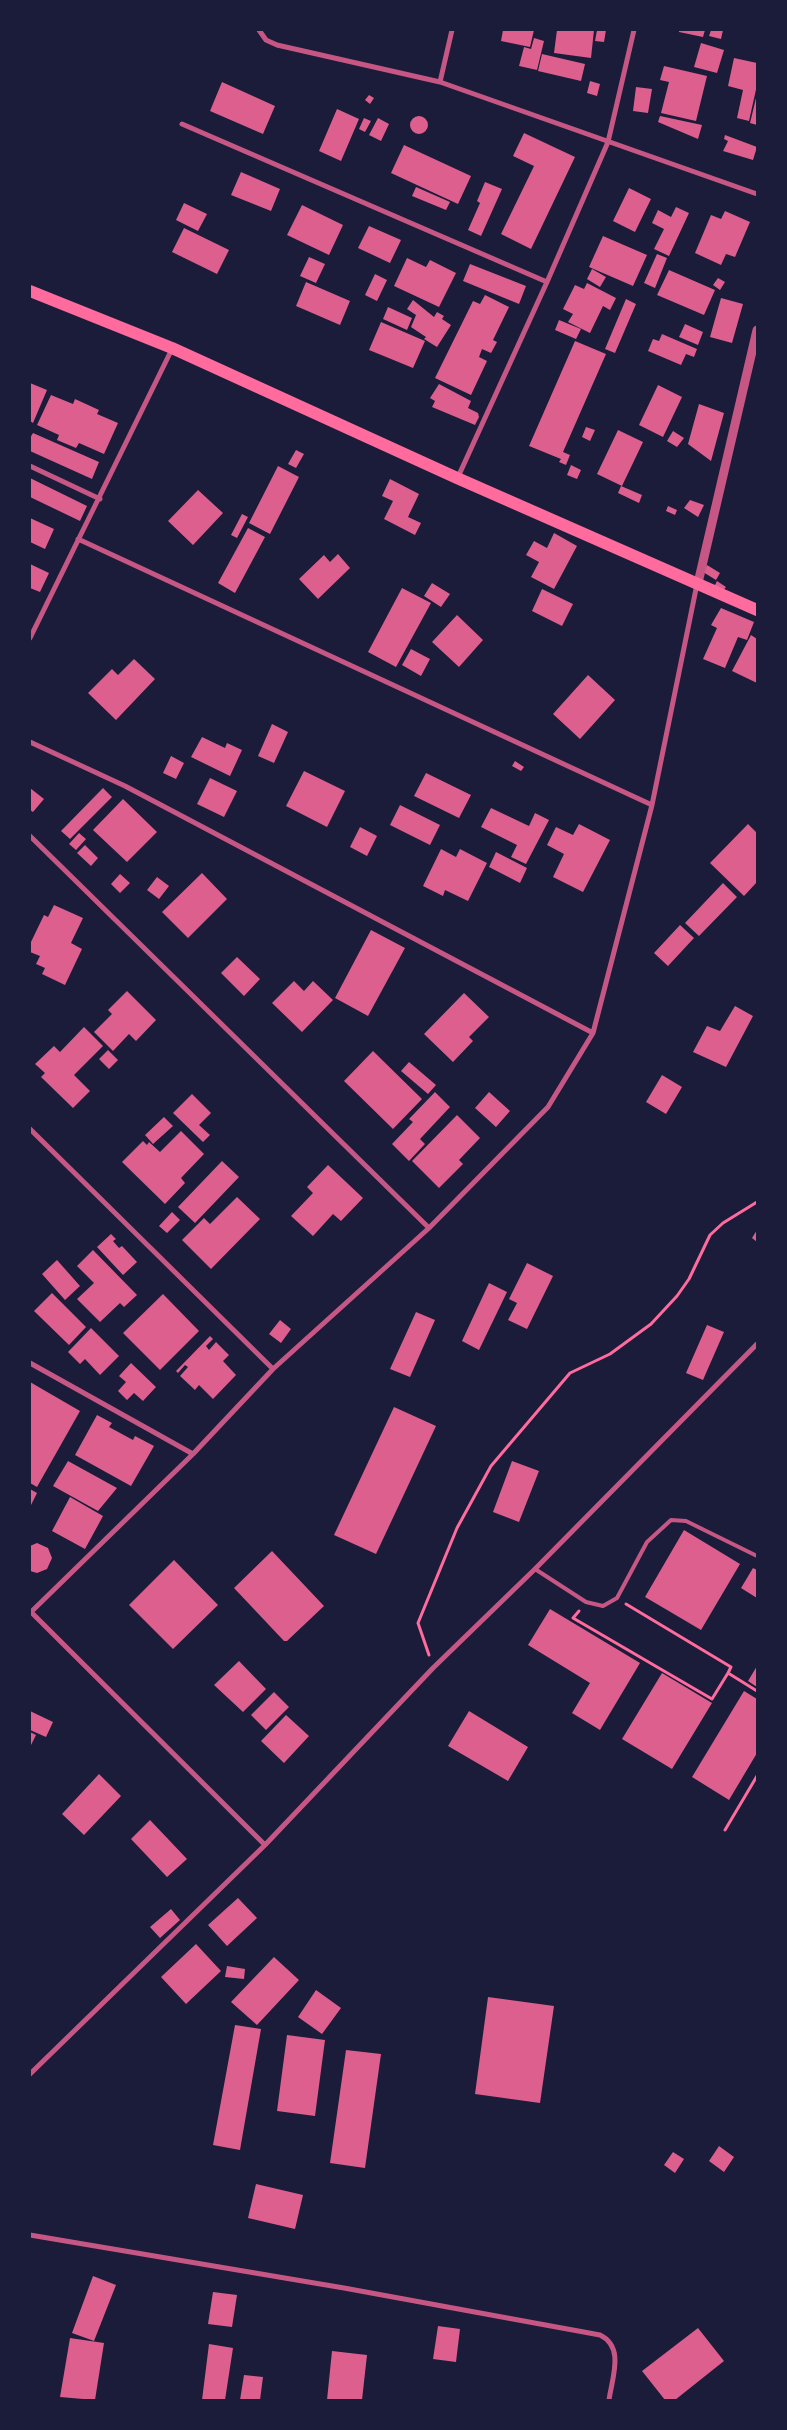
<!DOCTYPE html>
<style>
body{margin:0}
#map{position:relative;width:787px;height:2430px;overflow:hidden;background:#1b1b3a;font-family:"Alegreya Sans",sans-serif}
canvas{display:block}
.frame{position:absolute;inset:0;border:31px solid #1b1b3a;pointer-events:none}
</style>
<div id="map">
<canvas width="787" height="2430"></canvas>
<div class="frame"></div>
</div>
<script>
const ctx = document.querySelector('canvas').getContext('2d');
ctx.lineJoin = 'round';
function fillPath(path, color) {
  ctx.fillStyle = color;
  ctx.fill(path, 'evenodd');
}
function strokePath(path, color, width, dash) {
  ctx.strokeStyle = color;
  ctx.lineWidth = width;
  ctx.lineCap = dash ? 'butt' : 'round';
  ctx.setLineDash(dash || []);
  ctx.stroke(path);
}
fillPath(new Path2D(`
 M503,30h31l-4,17 -29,-6z
 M557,30h37l-3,28 -37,-5z
 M597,30h9l-2,12 -9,-1z
 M679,30h26l-2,7 -24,-5z
 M711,30h12l-2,9 -12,-3z
 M534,38l10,3 -7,29 -18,-4 5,-19 7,2z
 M701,43l23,7 -7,23 -23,-6z
 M542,54l43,10 -4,17 -43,-10z
 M734,58l23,5v22l-8,36 -12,-3 6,-28 -15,-4z
 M664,66l43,10 -11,45 -35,-8 8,-31 -9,-2z
 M590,81l10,3 -3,12 -10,-3z
 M222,82l53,24 -12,28 -53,-23z
 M636,87l16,2 -4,24 -15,-2z
 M369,95l5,3 -4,6 -5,-4z
 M756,98l1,1v26l-7,-2z
 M337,109l22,10 -18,42 -22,-10z
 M660,116l42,9 -4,14 -40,-17z
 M410 125a9 9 0 1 1 18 0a9 9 0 1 1-18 0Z
 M364,118l7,3 -6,11 -6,-3z
 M378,118l11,6 -8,17 -12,-6z
 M524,133l51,24 -44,92 -30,-15 33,-68 -21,-10z
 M725,135l32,12 -4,13 -30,-9 5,-10 -4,-2z
 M404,145l67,31 -13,28 -67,-31z
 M241,172l39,17 -9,22 -40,-16z
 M485,182l17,7 -21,47 -13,-6 12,-27 -3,-2z
 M416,187l34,15 -4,8 -34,-14z
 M629,188l22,11 -16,33 -22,-11z
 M184,203l23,11 -9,17 -22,-11z
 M302,205l41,20 -14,30 -42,-20z
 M676,207l13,6 -20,43 -15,-7 10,-20 -12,-6 6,-13 13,7z
 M725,211l25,11 -15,35 -9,-3 -5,11 -26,-12 16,-38 10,4z
 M369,226l32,14 -11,23 -32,-15z
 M184,228l45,22 -12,24 -45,-22z
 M603,236l44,19 -14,31 -44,-19z
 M657,254l10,4 -12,30 -11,-5z
 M309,257l16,7 -9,19 -16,-7z
 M407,258l19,9 4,-7 26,13 -17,34 -45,-21z
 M470,264l56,22 -7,18 -56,-23z
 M592,269l14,8 -6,10 -13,-8z
 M669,270l46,20 -11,25 -47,-20z
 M375,274l12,6 -10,21 -12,-6z
 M718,278l7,4 -5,8 -7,-5z
 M306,282l44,19 -10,24 -44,-19z
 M587,283l29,15 -6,12 -7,-4 -13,27 -22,-11 5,-8 -10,-5 12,-24 9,4z
 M485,295l24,12 -16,33 4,2 -6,11 -9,-4 -3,8 8,4 -16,34 -36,-17 38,-77 7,3z
 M721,298l22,6 -11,39 -22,-6z
 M626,299l10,5 -21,49 -10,-4z
 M413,300l21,17 3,-5 7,4 -2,3 9,6 -14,22 -13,-8 2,-2 -15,-10 5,-12 -9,-6z
 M388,307l24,11 -5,12 -24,-11z
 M559,320l22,9 -5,10 -21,-9z
 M381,322l44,19 -12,27 -44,-18z
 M685,324l18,8 -5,13 -19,-8z
 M662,334l35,15 -3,8 -8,-3 -5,11 -33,-14 5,-12 6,2z
 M575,341l31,13 -43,98 7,3 -4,10 -7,-3 2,-3 -32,-13z
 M30,383l17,7 -14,33 -3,-2z
 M439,384l32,17 -3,7 10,5 1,4 -4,8 -43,-18 3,-6 -5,-3z
 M658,385l24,12 -19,40 -24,-12z
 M51,395l22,9 2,-5 24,11 -2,4 21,9 -14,31 -25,-11 -3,5 -19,-8 2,-5 -22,-10z
 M699,404l25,9 -13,48 -23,-17z
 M586,427l9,3 -5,11 -8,-4z
 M618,430l25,12 -21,44 -25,-12z
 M673,431l11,7 -7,9 -10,-6z
 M33,433l66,29 -7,17 -62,-28v-13z
 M296,450l8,4 -8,14 -8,-4z
 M571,465l10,5 -4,9 -10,-4z
 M278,466l21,11 -29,57 -21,-11z
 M30,478l57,28 -7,15 -50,-24z
 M390,479l29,15 -11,23 13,6 -6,12 -31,-16 9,-18 -11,-5z
 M621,486l21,9 -3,8 -21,-10z
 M198,490l25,23 -30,32 -25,-24z
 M690,500l14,5 -6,12 -14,-9z
 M668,506l9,4 -2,5 -9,-4z
 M242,514l6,3 -11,21 -6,-3z
 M30,518l24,11 -9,20 -15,-7z
 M248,528l17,9 -30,56 -17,-10z
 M554,533l23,13 -23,43 -23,-12 8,-15 -13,-7 8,-14 13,7z
 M338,554l12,14 -32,31 -19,-20 25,-24 6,7z
 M30,564l19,9 -9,19 -10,-4z
 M707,565l13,8 -4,7 -13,-8z
 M717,581l9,6 -4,5 -8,-5z
 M432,583l18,11 -9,13 -17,-11z
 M402,588l29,15 -35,64 -28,-15z
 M542,589l31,15 -11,22 -30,-15z
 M721,608l33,14 -7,18 -9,-3 -13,31 -22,-9 14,-31 -6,-3z
 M457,615l26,25 -24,27 -27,-25z
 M751,635l6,4v44l-25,-12z
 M411,649l19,10 -9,17 -19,-11z
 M134,659l21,20 -39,41 -28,-27 24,-24 6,6z
 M588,675l27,25 -35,39 -27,-25z
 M272,724l16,8 -14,31 -16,-7z
 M202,737l23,11 2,-5 15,7 -12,26 -39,-19z
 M171,756l13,7 -8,16 -13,-6z
 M515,761l9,6 -3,4 -9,-5z
 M304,771l41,20 -18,36 -41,-21z
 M426,773l45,22 -12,23 -45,-22z
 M210,778l27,13 -13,26 -27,-13z
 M30,788l14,11 -11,13 -3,-2z
 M103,788l9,9 -42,42 -9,-8z
 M123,799l34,33 -30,30 -34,-32z
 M400,805l40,20 -10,20 -40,-20z
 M491,808l38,18 6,-13 14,7 -23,44 -15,-7 6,-12 -36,-18z
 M579,824l31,16 -27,52 -30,-15 11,-23 -17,-9 9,-18 17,8z
 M748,824l9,9v49l-13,14 -34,-33z
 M360,827l17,9 -10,20 -17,-9z
 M79,833l7,6 -10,11 -7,-6z
 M85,845l13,13 -7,8 -14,-13z
 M441,849l15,8 4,-8 27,14 -19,38 -23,-11 -2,6 -20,-10z
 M496,852l31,16 -7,15 -31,-16z
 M202,873l25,26 -39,39 -26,-26z
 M120,874l10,9 -10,10 -9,-9z
 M157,877l12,9 -10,13 -12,-9z
 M723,883l14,14 -38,39 -14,-13z
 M54,905l29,13 -12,25 11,6 -17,36 -23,-11 3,-6 -9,-4 4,-8 -10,-4v-8l14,-29 4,2z
 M680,925l14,13 -26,28 -14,-13z
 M371,930l34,18 -37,68 -33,-18z
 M237,957l23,22 -16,17 -23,-23z
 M294,981l10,10 9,-10 20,19 -31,32 -30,-29z
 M127,991l29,29 -20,21 -7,-7 -16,17 -19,-19 18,-18 -4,-4z
 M464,993l25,24 -20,20 4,4 -20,21 -29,-28z
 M735,1006l18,10 -27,51 -33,-15 14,-26 13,5z
 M84,1027l19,19 -29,29 16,16 -17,17 -32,-31 4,-4 -10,-9 19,-18 6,6z
 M108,1050l10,10 -9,9 -10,-10z
 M373,1051l49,48 -29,30 -49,-48z
 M409,1062l27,23 -8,9 -27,-23z
 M662,1075l20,12 -16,27 -20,-12z
 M435,1092l15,15 -30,32 5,5 -16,17 -17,-17 21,-22 -4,-3z
 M489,1092l21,19 -14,16 -21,-19z
 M192,1094l19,19 -12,12 11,10 -7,7 -30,-29z
 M457,1115l23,23 -21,22 4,4 -24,24 -27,-27z
 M164,1117l9,9 -20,18 -8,-9z
 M181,1131l23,23 -23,24 4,5 -20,21 -43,-42 21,-21 4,4 2,-3 11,10z
 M222,1161l17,16 -44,46 -17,-16z
 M328,1165l35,33 -22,23 -8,-7 -20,22 -22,-20 22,-23 -6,-6z
 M237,1197l23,22 -49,50 -29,-29 22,-22 6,6z
 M172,1212l8,8 -13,13 -8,-7z
 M757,1230v12l-5,-4z
 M111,1234l5,5 -3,2 6,7 3,-2 15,16 -14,13 -26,-28z
 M93,1250l44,45 -13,12 -4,-4 -20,19 -23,-23 17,-16 -17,-17z
 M57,1260l23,26 -15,14 -23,-26z
 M527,1263l26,13 -26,53 -19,-9 9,-17 -8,-4z
 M489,1283l18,9 -28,58 -17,-9z
 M52,1293l34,34 -17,18 -35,-34z
 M163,1294l36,37 -39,39 -37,-37z
 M416,1312l19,8 -25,57 -20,-8z
 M280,1320l11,9 -10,14 -12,-9z
 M707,1325l17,7 -21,48 -17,-7z
 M91,1328l28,28 -19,19 -15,-16 -5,5 -12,-12z
 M210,1336l3,3 -7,7 3,4 7,-8 13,13 -6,6 13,14 -23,24 -14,-14 -4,5 -15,-14 8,-9 -3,-2 -7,8 -2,-2z
 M131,1363l25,24 -13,14 -9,-8 -7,7 -9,-9 8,-9 -7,-6z
 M30,1382l50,29 -43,76 -7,-4z
 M394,1407l42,19 -60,128 -42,-19z
 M97,1415l15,8 -3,4 24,13 2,-4 19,10 -23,40 -56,-31z
 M68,1461l49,27 -19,23 -45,-25z
 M512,1461l27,10 -20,51 -26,-10z
 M30,1489l7,4 -7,14z
 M70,1497l33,19 -18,33 -33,-18z
 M684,1530l56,34 -39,66 -56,-33z
 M37,1543l11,5 4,10 -5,11 -10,4 -7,-2v-25z
 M272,1551l52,55 -37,35h-3l-50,-53z
 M174,1560l44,45 -45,44 -44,-44z
 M753,1568l4,2v28l-16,-10z
 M550,1609l90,54 -40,67 -28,-17 18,-30 -62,-38z
 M239,1661l27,28 -23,23 -29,-27z
 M757,1666v21l-9,-6z
 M662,1673l50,30 -40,66 -50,-30z
 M744,1691l13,8v54l-28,47 -37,-23z
 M274,1692l15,15 -23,23 -15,-15z
 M30,1711l23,11 -7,15 -16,-7z
 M469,1711l59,36 -20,34 -60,-35z
 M286,1715l23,21 -25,27 -23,-22z
 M30,1732l6,3 -6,12z
 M99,1774l22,22 -37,39 -22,-21z
 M150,1820l37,39 -20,18 -36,-38z
 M238,1898l19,20 -30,28 -19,-21z
 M171,1909l9,11 -20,18 -10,-11z
 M196,1944l25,27 -35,33 -25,-27z
 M274,1957l25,23 -42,45 -26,-23z
 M227,1966l18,3 -1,10 -19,-2z
 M316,1990l25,18 -19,26 -24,-17z
 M488,1997l66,9 -14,97 -65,-9z
 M235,2025l26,4 -21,121 -27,-5z
 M287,2035l38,5 -10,76 -38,-5z
 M346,2050l35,4 -16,114 -35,-5z
 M719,2146l15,11 -10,15 -15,-11z
 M673,2152l11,7 -9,14 -11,-8z
 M256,2184l47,11 -8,34 -47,-11z
 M93,2276l23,9 -22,56 -22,-8z
 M213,2292l24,3 -5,32 -24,-3z
 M438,2326l22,3 -4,33 -23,-3z
 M698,2328l26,33 -49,39h-10l-23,-29z
 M70,2338l34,5 -9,57 -35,-3z
 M209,2344l24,4 -8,52h-23z
 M332,2351l35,4 -5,45h-35z
 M244,2375l19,2 -3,23h-20z`), '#dd5f8e');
strokePath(new Path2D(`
 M626,1604l105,63 -3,6
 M579,1611l-6,7 139,81 16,-26 29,18
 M429,1655l-11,-32 39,-95 34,-62 79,-93 40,-19 41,-30 26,-28 12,-17 21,-44 13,-12 34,-21
 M725,1830l32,-54`), '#ff6b9d', 3);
strokePath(new Path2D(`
 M535,1569l51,33 17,4 14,-8 30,-56 24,-22 15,1 71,35`), '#c65784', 4);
strokePath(new Path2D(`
 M259,30l7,10 11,5 163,37 317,112
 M440,82l12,-52
 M182,124l365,158
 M30,466l70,33
 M458,477l89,-195 61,-140 26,-112
 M78,539l574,266
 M30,638l142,-289
 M30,742l95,44 468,247
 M30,836l399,392
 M30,1129l243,240
 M30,1363l163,91
 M30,1611l235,234
 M30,1613l163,-159 80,-85 156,-141 119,-121 45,-74 59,-228 45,-221
 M30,2074l235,-229 168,-177 102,-99 222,-225
 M30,2235l314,53 256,47c25,12 12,43 9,65`), '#c65784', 5);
strokePath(new Path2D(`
 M698,583l59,-253`), '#c65784', 9);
strokePath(new Path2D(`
 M30,291l142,57 285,130 300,132`), '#ff6b9d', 12);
</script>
